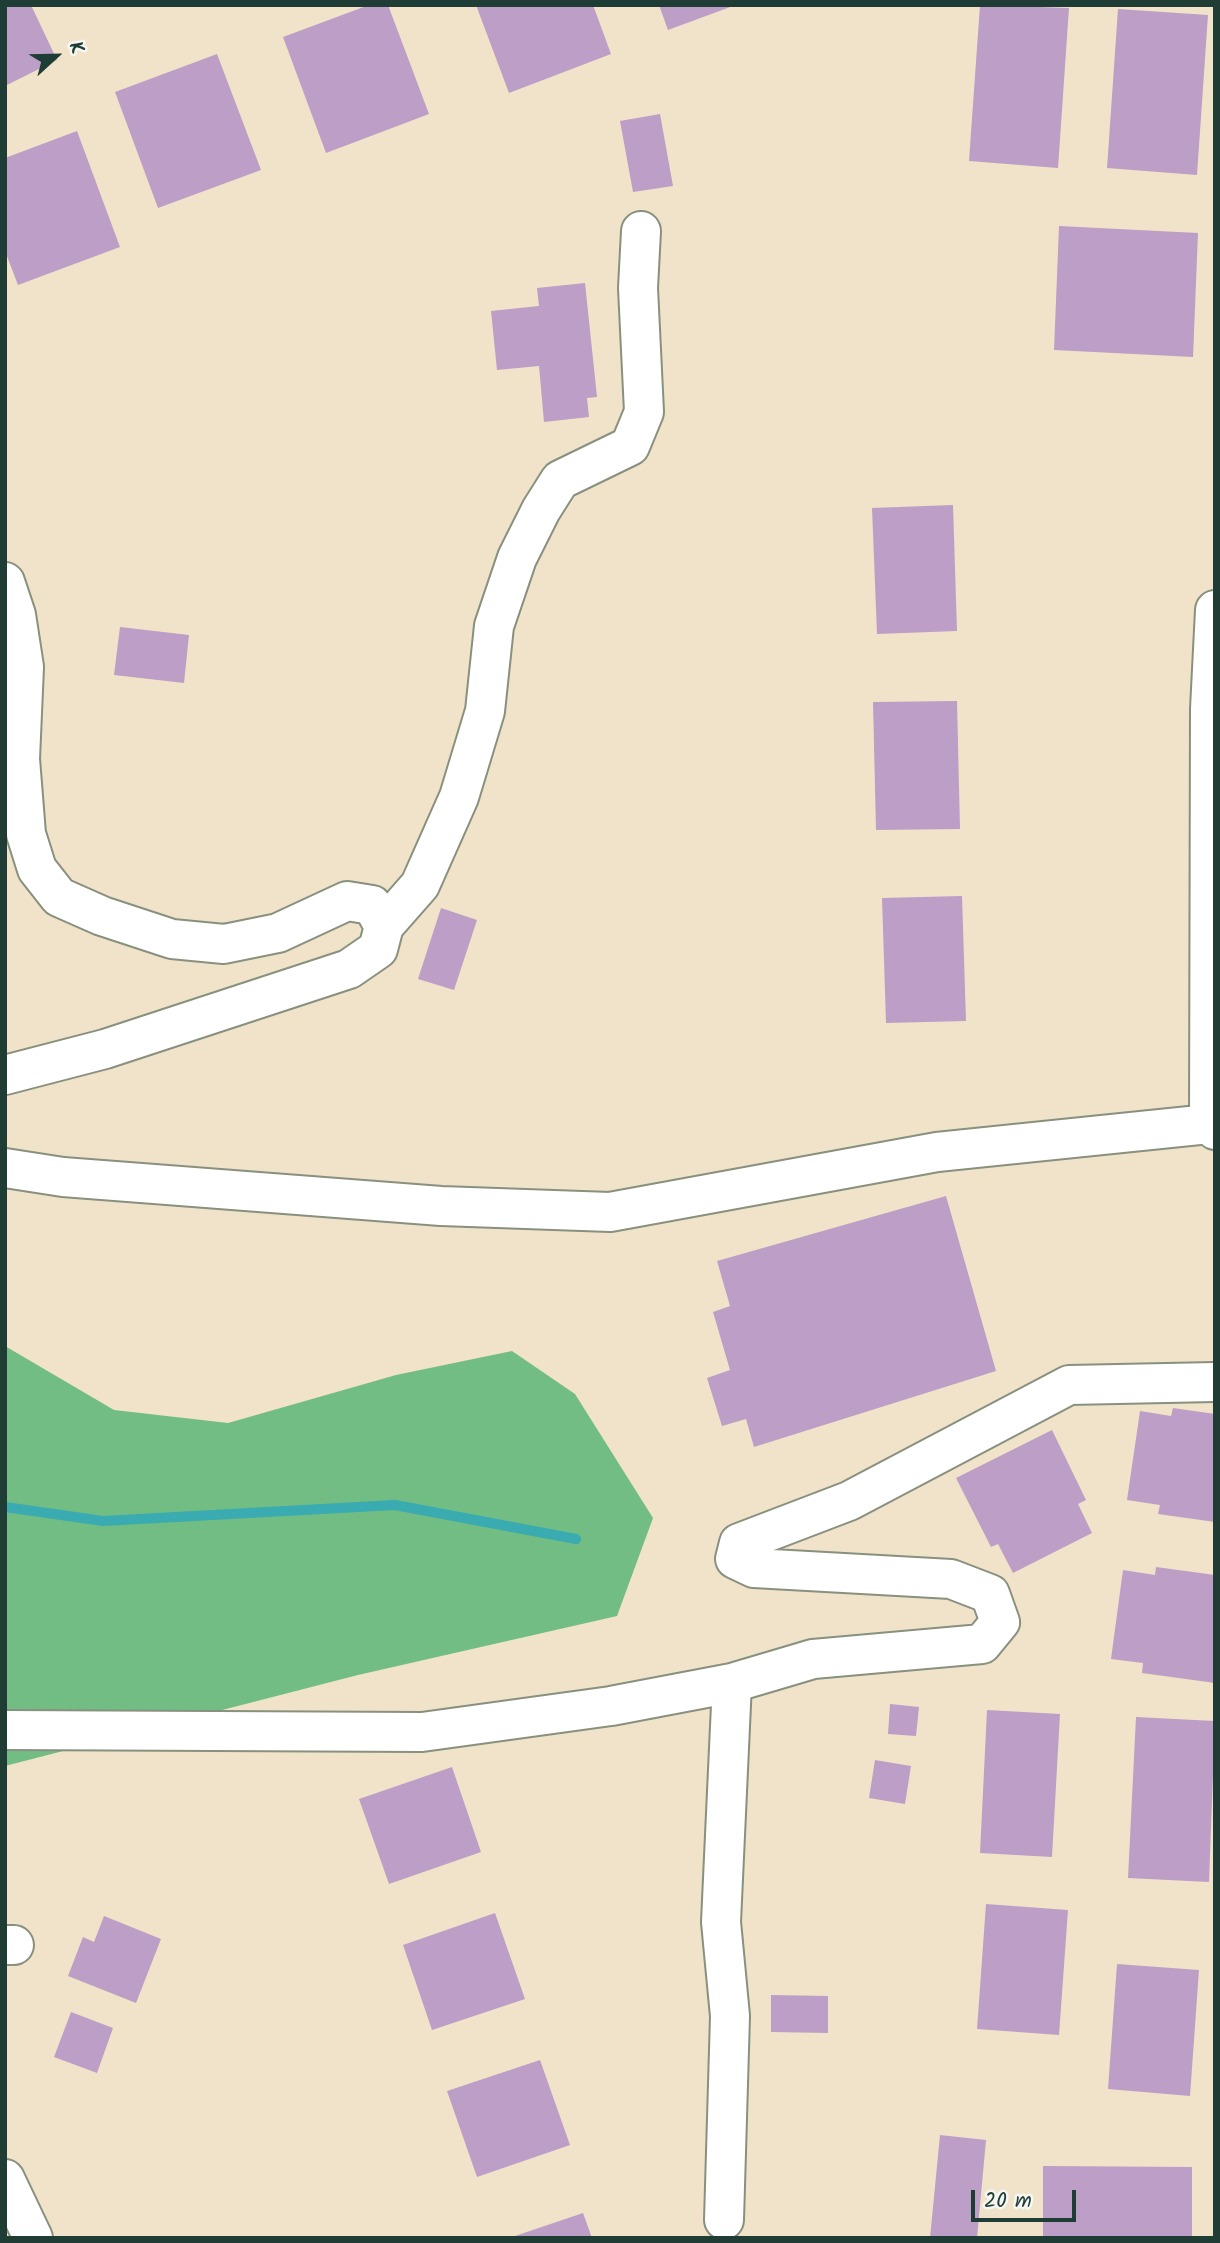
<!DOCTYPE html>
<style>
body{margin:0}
#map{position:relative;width:1220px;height:2243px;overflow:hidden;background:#f1e3c9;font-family:Kalam,sans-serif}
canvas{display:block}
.frame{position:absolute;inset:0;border:7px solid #1f3d34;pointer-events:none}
.north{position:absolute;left:21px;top:21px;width:70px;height:70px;-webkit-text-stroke:5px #f6f6f2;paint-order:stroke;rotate:68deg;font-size:19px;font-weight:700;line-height:28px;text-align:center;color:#1f3d34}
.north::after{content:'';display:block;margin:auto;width:24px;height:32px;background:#1f3d34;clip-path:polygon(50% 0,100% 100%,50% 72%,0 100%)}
.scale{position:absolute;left:971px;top:2190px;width:105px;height:32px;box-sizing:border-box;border:4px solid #1f3d34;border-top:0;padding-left:9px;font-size:21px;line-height:24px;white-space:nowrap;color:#1f3d34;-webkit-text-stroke:5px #f6f6f2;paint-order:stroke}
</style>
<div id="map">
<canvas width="1220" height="2243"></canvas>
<div class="frame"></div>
<div class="north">K</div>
<div class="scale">20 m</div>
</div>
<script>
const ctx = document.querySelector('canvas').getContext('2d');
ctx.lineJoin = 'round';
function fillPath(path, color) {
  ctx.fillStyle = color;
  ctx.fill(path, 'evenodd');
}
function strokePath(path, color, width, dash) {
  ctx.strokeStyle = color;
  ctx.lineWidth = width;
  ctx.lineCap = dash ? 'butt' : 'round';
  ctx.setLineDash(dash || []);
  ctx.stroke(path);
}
fillPath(new Path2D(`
 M5,1346l109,64 114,13 168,-48 116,-24 63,43 78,124 -36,98 -259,59 -353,91z`), '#72bd84');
strokePath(new Path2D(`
 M5,1507l98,14 292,-16 181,34`), '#39abb1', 10);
fillPath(new Path2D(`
 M5,5h26l26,55 -52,26z
 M369,5h19l41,109 -103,39 -43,-116z
 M476,5h117l18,49 -102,39z
 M659,5h74v1l-65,24z
 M980,5l89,3 -11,160 -89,-7z
 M1118,9l90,6 -11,160 -90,-7z
 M217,54l44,116 -103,38 -43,-116z
 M660,114l13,72 -40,6 -13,-71z
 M77,131l43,116 -102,38 -13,-34v-93z
 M1059,226l139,7 -5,124 -139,-7z
 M585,283l12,114 -10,1 2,19 -45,5 -5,-56 -42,4 -6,-59 48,-5 -2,-18z
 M953,505l4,126 -80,3 -5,-126z
 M120,627l69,8 -5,48 -70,-8z
 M957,701l3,128 -84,1 -3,-128z
 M962,896l4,125 -80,2 -4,-125z
 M441,908l36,12 -23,70 -36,-11z
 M946,1196l50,175 -242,76 -8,-28 -24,7 -15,-48 23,-8 -17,-58 17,-6 -13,-45z
 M1173,1408l42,6v108l-57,-8 2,-9 -33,-5 13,-89 31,5z
 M1052,1430l34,70 -8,4 14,29 -79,40 -15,-29 -7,3 -35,-69z
 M1156,1567l59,8v108l-73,-10 1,-10 -32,-4 12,-89 32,5z
 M890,1704l29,3 -3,29 -28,-2z
 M987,1710l73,4 -8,143 -72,-4z
 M1136,1717l79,4 -6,161 -81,-4z
 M875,1760l36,6 -6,38 -36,-6z
 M452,1767l29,85 -92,32 -30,-85z
 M986,1904l82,6 -9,125 -82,-6z
 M495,1913l30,86 -93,31 -29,-85z
 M104,1916l57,23 -25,64 -68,-27 15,-39 11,5z
 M1117,1964l82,6 -9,126 -82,-7z
 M771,1995l57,1v37l-57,-1z
 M71,2012l42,16 -16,45 -43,-16z
 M540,2060l30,85 -93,32 -30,-86z
 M940,2135l46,5 -9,98h-47z
 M1043,2166l149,1v71h-149z
 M583,2213l9,25h-80v-1z`), '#bd9ec6');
const minor = new Path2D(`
 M5,582l11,33 8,52 -4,92 6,75 11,35 22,28 43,19 70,23 52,5 54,-11 69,-32 25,4 12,21 -6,23 -29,20 -244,80 -100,26
 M1215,610l-5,99 -1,415 6,6
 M384,926l36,-41 39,-88 26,-86 9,-85 23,-68 24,-48 19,-30 70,-34 14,-34 -6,-124 3,-57
 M5,1168l58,9 378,29 169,6 327,-60 272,-28
 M5,1730l417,2 189,-26 121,-23 81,-24 169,-15 18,-22 -10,-28 -39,-15 -197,-11 -19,-9 4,-16 110,-42 220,-116 146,-3
 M5,1945h9
 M5,2179l28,59
 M724,2220l6,-204 -9,-94 11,-239`);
strokePath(minor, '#88907e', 42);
strokePath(minor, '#fff', 38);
</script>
